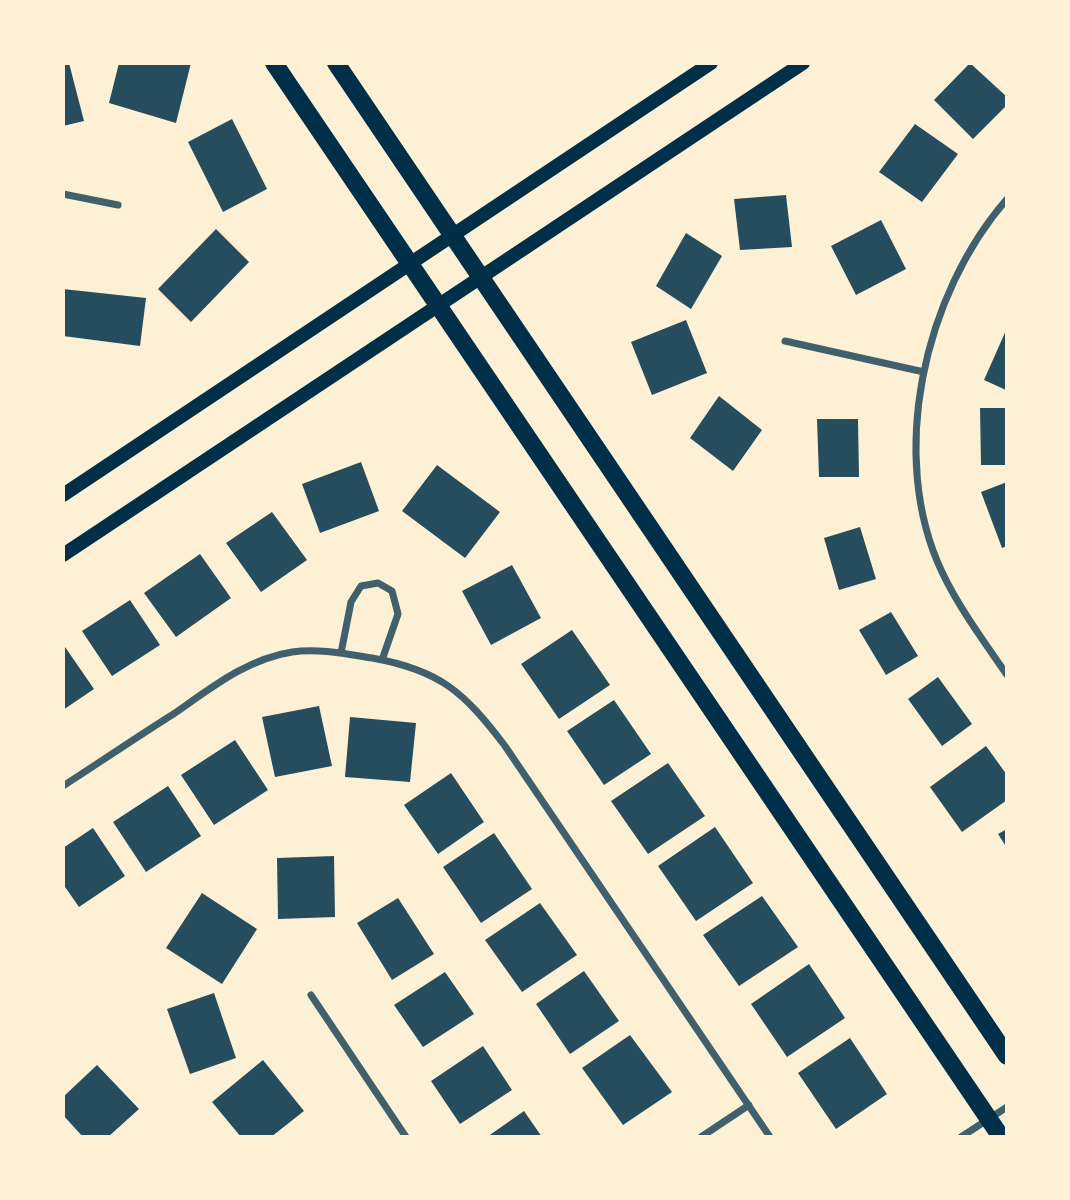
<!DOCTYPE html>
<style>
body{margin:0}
#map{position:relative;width:1070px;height:1200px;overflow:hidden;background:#fdf0d5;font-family:Manrope,sans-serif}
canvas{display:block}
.frame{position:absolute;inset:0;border:65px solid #fdf0d5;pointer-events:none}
</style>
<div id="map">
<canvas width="1070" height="1200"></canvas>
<div class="frame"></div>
</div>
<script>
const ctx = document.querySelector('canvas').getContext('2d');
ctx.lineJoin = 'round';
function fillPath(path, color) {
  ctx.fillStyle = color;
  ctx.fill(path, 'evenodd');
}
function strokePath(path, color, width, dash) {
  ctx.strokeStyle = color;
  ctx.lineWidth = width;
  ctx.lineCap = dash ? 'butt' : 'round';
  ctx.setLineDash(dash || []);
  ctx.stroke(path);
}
fillPath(new Path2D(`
 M69,63l15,58 -21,5v-62z
 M119,63h72l-15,60 -67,-20z
 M970,63l37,34v8l-34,34 -39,-39z
 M232,119l35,70 -44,23 -35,-70z
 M915,124l43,30 -36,48 -43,-30z
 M786,195l6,52 -52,3 -6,-51z
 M881,220l25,49 -50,26 -25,-49z
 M216,229l33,33 -58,60 -33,-33z
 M686,233l36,23 -31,53 -35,-23z
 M63,289l83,9 -6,48 -77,-10z
 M686,320l21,53 -55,22 -21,-53z
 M1007,328v60l-1,2 -22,-10z
 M719,396l43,34 -29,41 -43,-33z
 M980,408h27v57h-26z
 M817,419h41l1,58h-40z
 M361,462l18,49 -59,22 -18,-49z
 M437,465l63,47 -35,46 -63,-47z
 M1007,482v64l-5,2 -21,-56z
 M272,512l35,48 -46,32 -35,-49z
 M860,527l16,52 -37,11 -15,-52z
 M200,554l31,44 -55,39 -32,-44z
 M512,565l29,53 -50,27 -29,-54z
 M130,600l30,45 -48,31 -30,-45z
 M891,612l27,44 -32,19 -27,-45z
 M572,630l38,55 -51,34 -38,-55z
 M63,644l31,45 -31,21z
 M938,677l34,47 -30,22 -34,-47z
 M614,700l37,54 -47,31 -37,-54z
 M319,706l13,60 -57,11 -13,-60z
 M350,717l66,6 -6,59 -65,-5z
 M235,740l33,50 -54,35 -33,-50z
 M986,746l21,29v25l-45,32 -32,-45z
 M668,763l37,53 -57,38 -37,-53z
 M451,773l33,49 -46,32 -34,-49z
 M168,786l33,50 -55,36 -33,-50z
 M715,827l38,56 -57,38 -38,-55z
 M93,828l32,48 -46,31 -16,-23v-36z
 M1007,829v19l-9,-14z
 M494,833l38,56 -51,34 -38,-56z
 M334,856l1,61 -57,2 -1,-61z
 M202,893l55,36 -35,55 -56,-36z
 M762,896l36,51 -59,39 -36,-51z
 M398,898l36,56 -42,26 -35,-57z
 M540,903l37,52 -55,37 -37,-52z
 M809,964l36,54 -58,39 -36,-53z
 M584,971l35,50 -49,33 -34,-50z
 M445,972l29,42 -51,33 -29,-42z
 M214,993l22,65 -46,16 -23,-65z
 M630,1035l42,57 -49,33 -41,-57z
 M850,1038l37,56 -51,35 -38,-56z
 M483,1046l29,44 -52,34 -29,-43z
 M263,1060l41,51 -33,26h-30l-29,-35z
 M97,1065l42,44 -31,28h-25l-20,-22v-18z
 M524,1111l18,26h-55z`), '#264d5e');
strokePath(new Path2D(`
 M63,194l55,11
 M1007,199c-83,95 -120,257 -65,373 17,36 43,71 65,103
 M785,341l139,31
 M341,653l10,-51 10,-16 17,-3 14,8 6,23 -16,46
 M63,786c37,-24 74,-49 112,-73 36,-25 72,-54 117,-61 26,-4 55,2 80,6 68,12 92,34 133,88l265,391
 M311,995l95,142
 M701,1137l48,-32
 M961,1137l46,-30`), '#3f606c', 7);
strokePath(new Path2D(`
 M63,495l648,-432
 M63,555l740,-492`), '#003049', 14);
strokePath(new Path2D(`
 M274,63l727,1074
 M336,63l671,993`), '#003049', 18);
</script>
